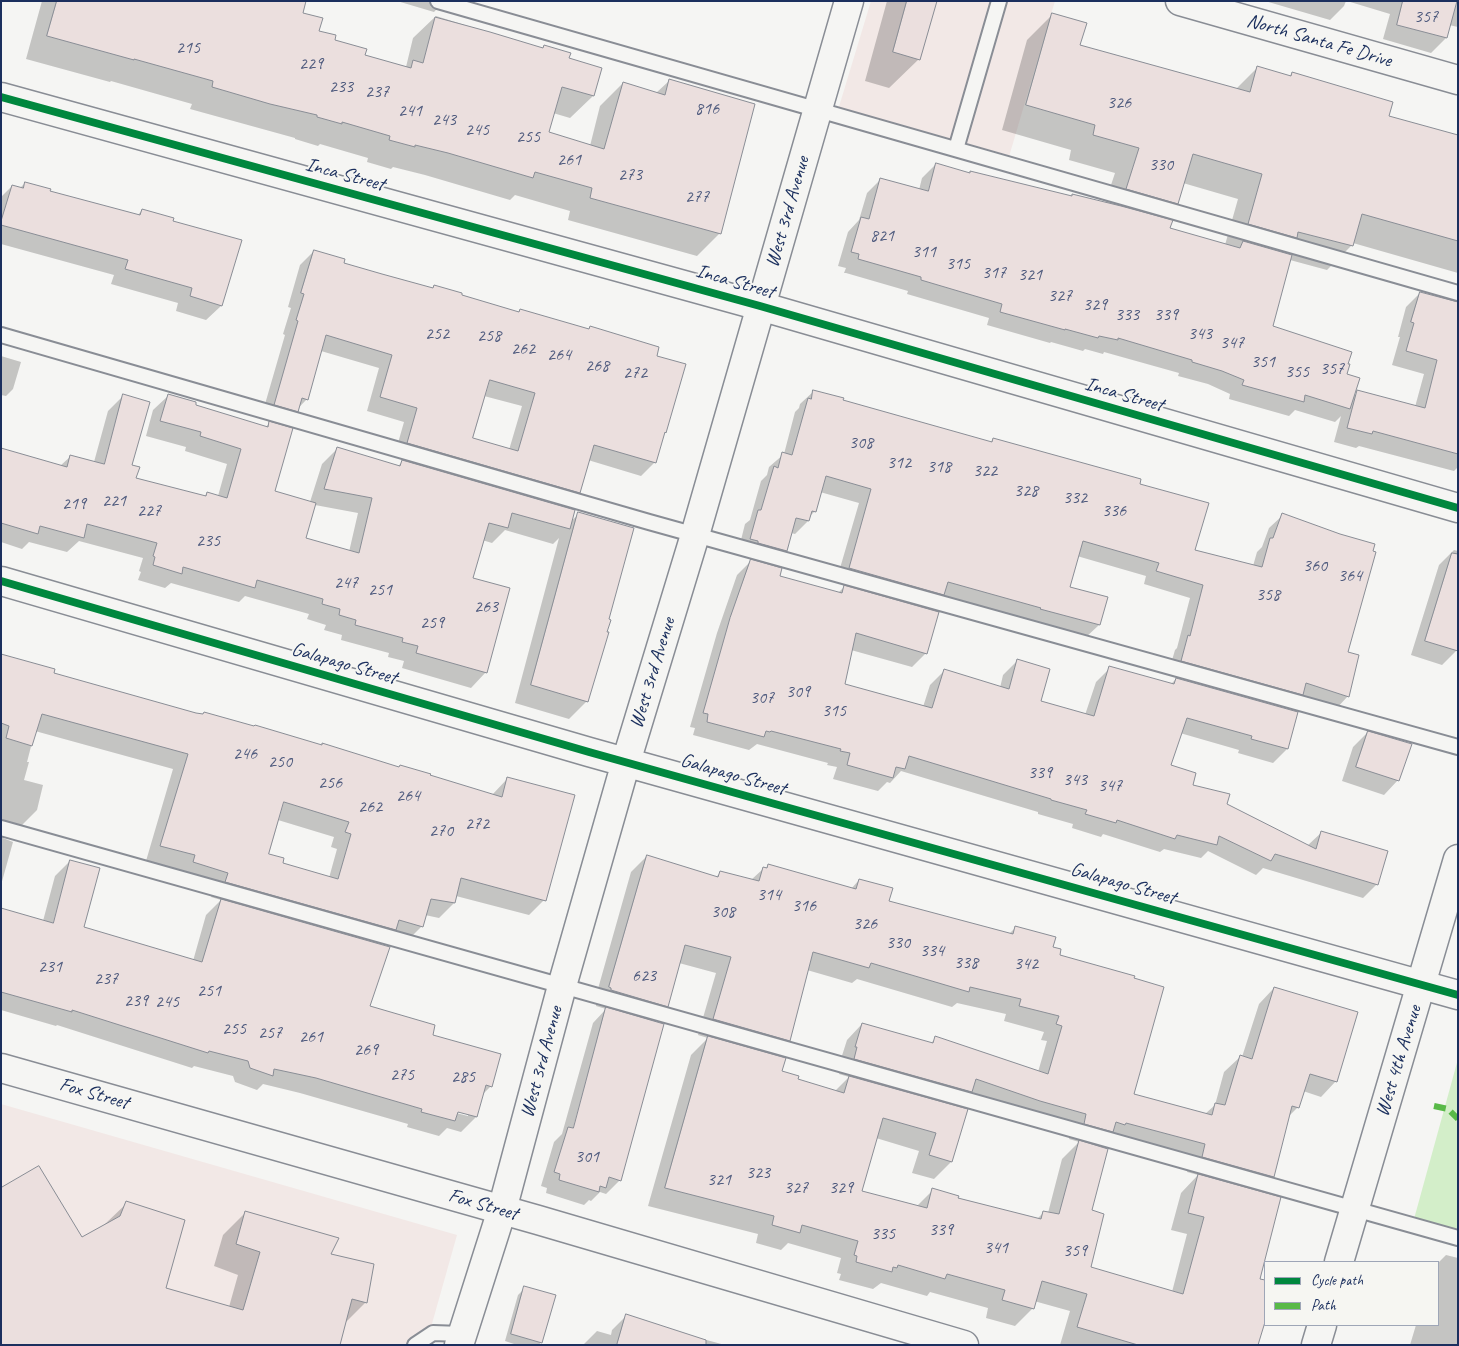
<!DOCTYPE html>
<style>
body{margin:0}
#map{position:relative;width:1459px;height:1346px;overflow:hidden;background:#f5f5f3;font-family:Caveat,sans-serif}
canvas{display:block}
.frame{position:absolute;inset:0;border:2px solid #1b2f5e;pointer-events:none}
.legend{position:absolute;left:1264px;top:1261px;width:175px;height:65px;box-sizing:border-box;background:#f6f6f2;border:1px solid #9ea6b7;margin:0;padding:6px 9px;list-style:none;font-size:15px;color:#1b2f5e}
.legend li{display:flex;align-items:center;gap:10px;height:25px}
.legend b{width:25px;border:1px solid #9ea6b7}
</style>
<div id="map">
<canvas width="1459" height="1346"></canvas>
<div class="frame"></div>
<ul class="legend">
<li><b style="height:6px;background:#00873e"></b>Cycle path</li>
<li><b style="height:6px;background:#58b947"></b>Path</li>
</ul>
</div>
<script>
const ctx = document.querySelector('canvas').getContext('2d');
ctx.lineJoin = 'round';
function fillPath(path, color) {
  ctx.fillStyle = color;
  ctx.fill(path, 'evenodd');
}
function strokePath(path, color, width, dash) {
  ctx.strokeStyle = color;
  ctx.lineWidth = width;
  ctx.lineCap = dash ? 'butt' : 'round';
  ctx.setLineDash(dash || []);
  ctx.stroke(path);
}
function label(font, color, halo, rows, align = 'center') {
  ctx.font = font + ' Caveat,sans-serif';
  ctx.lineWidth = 4;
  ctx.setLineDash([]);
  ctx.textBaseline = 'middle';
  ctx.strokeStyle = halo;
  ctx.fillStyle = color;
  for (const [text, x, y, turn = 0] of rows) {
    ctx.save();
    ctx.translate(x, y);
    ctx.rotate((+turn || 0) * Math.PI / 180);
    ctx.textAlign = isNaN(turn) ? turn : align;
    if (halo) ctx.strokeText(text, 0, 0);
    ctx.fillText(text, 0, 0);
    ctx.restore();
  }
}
fillPath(new Path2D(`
 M871,1h184l-47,159 -170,-50z
 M1,1104l456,131 -31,110h-425z`), '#f2e8e6');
fillPath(new Path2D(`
 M1458,1059v171l-44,-11z`), '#d3eec9');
fillPath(new Path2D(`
 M42,1h192l67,12 16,18 16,9 31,15 42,12 7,-29 23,-22 106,33 2,-2 23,12 26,37 -23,22 -17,-5 -6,20 43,13 10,-40 23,-23 33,10 13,-12 85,24 -35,129 -22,22 -129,-36 2,-9 -55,-16 -5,5 -85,-25 -32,-8 -2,2 -24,-7 1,-4 -48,-14 -2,2 -23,-7v-1l-105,-29 2,-5 -81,-23 -1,1 -84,-23z
 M397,1h47l-10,11z
 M887,1h48l-16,58 -30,29 -24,-7z
 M1265,1h81l-2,5 -14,14z
 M1347,1h111v26l-9,-2 -3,13 -15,15 -48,-14 7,-25z
 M1052,15l27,31 157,43 21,-21 32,9 3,-4 96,43 70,21v136l-105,-30 -1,2 -25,25 -37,-10 -18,67 73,48 8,22 5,-5 57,15 9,-33 -32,-9 8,-28h-2l8,-30 14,-14 38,10v164l-4,4 -95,-25 -3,2 -22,-6 7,-26 -6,6 -40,-12 -6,6 -60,-17 1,-5 -22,-10 -30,-8 1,-3 -75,-21 -1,2 -18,-5 -2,2 -32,-9 -1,1 -63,-18 2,-7 -82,-24 1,-3 -62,-18h-2l2,-5 -8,-2 10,-34 11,-12 8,-27 14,-14 38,11 3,-12 14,-14 33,10 2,-2 100,25 34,6 10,-30 -46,-13 2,-10 -69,-20 25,-90zM1183,183l55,16 -13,46 -56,-16 -8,-11 16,-15z
 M25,183l24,9 88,24 5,-6 30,11 49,85 -15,14 -30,-9 2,-8 -67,-19 3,-9 -113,-31v-47l11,-11 8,2z
 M314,251l28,13 90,25 2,-2 26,9 57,17 3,-3 68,20 2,-3 65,30 10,75 -2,2 -8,28 -14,14 -53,-16 -9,32 -16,16 7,14 9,-8 8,187 -18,18 -54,-16 44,-165 -6,6 -48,-14 -13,13 -10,-3 -11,39 15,93 -15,16 -69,-20 2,-7 -16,-4 1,-4 -48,-13 1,-5 -18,-5 2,-5 -19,-6 2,-5 -64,-18 -6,6 -68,-19 -6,5 -27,-8 3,-8 -2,-1 4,-13 -64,-17 -12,11 -38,-10 -7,7 -21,-7v-93l59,17 11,-10 23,6 14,-51 15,-15 8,70 4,12 69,19 3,-4 11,3 9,-32 -42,-13 1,-4 -40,-11 7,-26 16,-15 25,11 71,22 6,-7 -10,-3 24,-83 -2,-1 8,-26 -3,-1 12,-42zM321,351l58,17 -12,43 37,11 -10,35 10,3 -7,7 -60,-18 -15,15 -12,38 -37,-10 8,-66 26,-27zM484,396l38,10 -13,44 -38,-11zM315,505l43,8 -9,39 -44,-13z
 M1,356l20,6 -8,27 -7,7 -5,-1z
 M814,391l28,10 148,42 3,-4 145,45 56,67 59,15 4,-14 5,-5 7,-19 14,-13 63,138 2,43 -13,14 -37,-12 -10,9 -120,-33 7,-24 2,-2 13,-50 -46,-14 2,-8 -69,-20 -9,32 38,10 -7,27 -14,13 -145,-41 -10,11 -94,-26 23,-79 -39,-11 -5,19 -6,6 -1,4 -13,13 -4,-1 -5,18 -14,13 -27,-8 1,-1 -8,-3 7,-28 5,-4 11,-39 6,-6 2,-8 15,-13 11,-42 4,-4 1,-4z
 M1454,550l4,1v97l-1,2 -15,15 -31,-10 28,-90z
 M751,561l27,16 60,16 6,-6 82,66 -14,14 -61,-17 -8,35 80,22 7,-22 14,-14 56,17 3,-13 14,-14 22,41 46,13 11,-33 14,-14 61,16 5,-5 111,70 -14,14 -35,-10 1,-3 -59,-17 -11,32 22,20 35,20 81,41 15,-14 55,52 -14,14 -100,-30 -7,7 -48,-24 -7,7 -37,-9 -4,3 -57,-18 -2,3 -29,-9 1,-4 -35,-10v-2l-137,-41 -11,12 -3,-1 -9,9 -45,-12 4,-12 -10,-2 1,-2 -71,-19 -8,6 -56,-15 2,-7 -5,-1 27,-94 20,-58z
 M1,654l52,20 439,121 16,-17 36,122 -15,15 -73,-19 -2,7 -15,15 -14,-3 -3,11 -15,15 -19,-5 -9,9 -10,62 62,29 60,50 -9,9 -6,22 -15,15 -14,-4 -8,8 -32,-9 1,-3 -108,-31 -37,-9 -6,6 -22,-8 -2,-6 -39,-10 -2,2 -135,-43 -1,1 -55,-16v-101l42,12 12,-45 15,-15 13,67 110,33 13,-46 15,-15 -10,-3 3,-10 -35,-10 2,-7 -35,-9 27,-92 -138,-38 -8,31h2l-5,18 19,5 -6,25 -15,15 -5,-1 -14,14 10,4 -12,43zM278,820l56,17 -3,10 6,2 -8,29 -48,-14 -14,-10zM452,1109l16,5v2l-16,-4z
 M1368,732l30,48 -14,15 -42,-14 11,-34z
 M647,856l69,21 4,-4 31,7 12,-11h2l3,-3 83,23 8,-9 29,22 121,32 7,-7 36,21 6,7 74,140 73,19 10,-9 9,-33 16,-15h2l17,-53 15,-16 62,93 -15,16 -18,-6 -5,16 -10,10 -15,59 -16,16 2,88 6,1v37l-8,27h-197l10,-34 -36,-10 -2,8 -17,17 -29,-8 2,-10 -58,-16 -3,4 -46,-13 -8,6 -34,-9 2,-6 -4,-1 4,-15 -53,-15 -7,7 -25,-7 2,-9 -110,-28 43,-151 17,-17 -10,-3 18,-62 -37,-10 -12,43 -15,16 -32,158 -14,14 -6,-2 -9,9 -2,-1 -5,5 -38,-12 1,-5 -6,-2 13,-44 8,-8 31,-111 13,-14 -10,-3v-2l-2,-1 37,-131zM807,970l45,13 5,-4 95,28 5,-4 49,11 -2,7 40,11 -3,8 6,1 -9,31 -102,-34 -6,6 -68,-20 -15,16 -7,22 2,1 -3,11 10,3 -14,14 -38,-11 -16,-8 -7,-16 15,-16zM966,1097l105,32 -2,10 10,3 -17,17 -14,54h-5l-6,6 -80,-21 -24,-8 -17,17 -55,-15 15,-54 43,13 -7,22 22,6 17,-17 15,-52 -10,-3zM1104,1139l86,20 -3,13 11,3 -17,18 -10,37 16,4 -15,58 -83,-24 1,-57 6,-64z
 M127,1203l38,86 64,18 9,-32 -24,-9 9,-31 23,-23 83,42 37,48 -21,21 -344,22 80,-106 23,-14z
 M1446,1255l12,3v87h-48l6,-20h22v-62z
 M525,1288l16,54 -2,3h-22l-12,-4 13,-46z
 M626,1316l55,17 44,12h-142l14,-14 14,4 1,-5z`), '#0003');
const building = new Path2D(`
 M57,1h249l-3,12 20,5 -4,13 17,4 -1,5 32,9 -2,6 46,13 2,-8 10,3 12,-46 55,15 53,16 1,-3 27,8 -2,5 33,10 -8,28 -32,-9 -13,45 55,17 19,-67 42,13 4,-16 86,25 -34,130 -131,-36 2,-10 -57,-16 -2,6 -85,-25 -33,-8v2l-26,-7 1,-4 -48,-14v2l-25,-7v-2l-47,-11 -58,-17 1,-6 -79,-22v1l-87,-24z
 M907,1h30l-17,59 -27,-8z
 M1403,1h54l-10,37 -50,-13z
 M1052,13l35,10 -7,22 170,47 7,-26 34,10 1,-4 101,30 -4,14 69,19v106l-96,-27 -9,32 -55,-14 -1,6 -49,-14 14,-50 -69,-20 -15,50 -52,-15 13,-41 -46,-13 2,-10 -69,-20z
 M936,163l34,10v-2l102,25v-2l49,12 52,14 -3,8 70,20 3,-7 49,14 -19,71 79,26 -4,12h2l-3,10 13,4 -10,31 -45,-14 -1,7 -62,-17 2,-5 -22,-9 -30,-9v-2l-74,-22v2l-19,-4 -1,2 -33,-9v1l-65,-18 2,-8 -81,-24v-3l-63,-18 1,-5 -8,-2 10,-35 8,2 11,-41 48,13z
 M25,182l26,7 -1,2 90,24 2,-6 32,9 -1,3 69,19 -20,66 -32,-10 2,-8 -67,-19 3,-9 -127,-35v-4l11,-36 11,3z
 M314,250l31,9 -1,4 38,11 51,14 1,-3 28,8v2l57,17 1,-3 69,20 1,-3 69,21 -2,9 29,8 -20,69 -1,-1 -9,31 -62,-18 -14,48 -173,-50 10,-35 -37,-11 12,-42 -66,-20 -18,65 -6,-2 -4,14 -24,-7 24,-84 -2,-1 8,-26 -3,-1zM490,380l45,13 -17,58 -45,-13z
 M1420,292l38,10v152l-85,-23 -1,3 -25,-6 10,-38 68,18 12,-48 -31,-9 8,-28 -3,-1z
 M813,390l31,8 -1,2 149,42 1,-4 148,41 -1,5 69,19 -14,47 67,17 8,-29h3l9,-25 58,21 35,10 -2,7 3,1 -28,100 11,3 -10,42 -43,-14 -3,12 -122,-34 7,-26 2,1 13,-51 -47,-14 3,-8 -76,-22 -13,46 38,10 -8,28 -60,-16 1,-1 -93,-26 -4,13 -95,-27 22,-79 -45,-13 -10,36 -4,-1 -3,10 -13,-3 -9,33 -29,-8v-2l-8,-2 8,-29h3l13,-44 4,2 4,-16 10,3 16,-57 3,1z
 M123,394l27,8 -18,63 8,2 -4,11 70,18 1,-4 20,6 14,-49 -41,-13 1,-4 -41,-11 8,-27 28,8v3l72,22 1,-6 24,7 -18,63 41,12 -10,35 53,15 13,-55 -48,-9 13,-42 63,19 2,-6 173,50 -5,19 -58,-16 -4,15 -19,-5 -16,55 37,10 -23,85 -71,-20 2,-7 -16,-4 1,-4 -48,-13 1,-5 -17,-5 1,-6 -18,-5 1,-5 -66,-19 -2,8 -72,-21 -1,7 -29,-9 2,-8 -2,-1 4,-13 -70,-19 -3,14 -44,-12 -2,8 -37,-11v-75l66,19 3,-12 34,9z
 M578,512l56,16 -25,91 2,1 -4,12h2l-21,70 -57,-17z
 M1452,553l6,1v97l-33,-10z
 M751,559l31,9 -2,8 62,17 2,-8 95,27 -12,42 -71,-21 -11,51 87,24 12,-39 65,20 8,-30 33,10 -9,32 53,15 15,-50 65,18 2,-6 122,34 -10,37 -37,-10 1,-3 -65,-18 -16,47 25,8 -3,12 37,9 -3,10 89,45 5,-18 67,20 -10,34 -103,-31 -4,7 -52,-25 -2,9 -40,-10 -2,4 -58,-19 -1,3 -31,-9 2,-4 -36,-10v-1l-142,-43 -4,13 -9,-2 -3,11 -46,-13 3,-12 -10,-2 1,-2 -70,-18 -1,1 -4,-1 -2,6 -57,-15 1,-8 -5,-1 27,-95z
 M1,654l54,15 -1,4 142,40 7,1 1,-2 50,14 1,-1 67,20v-2l77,24 1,-2 31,9 -1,1 72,22 5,-20 68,18 -29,106 -85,-23 -6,25 -24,-4 -8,28 -24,-7 -3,10 -171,-48 3,-9 -35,-11 2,-7 -35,-9 28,-92 -146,-40 -10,32 -26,-8 3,-12 -8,-3zM284,802l65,20 -4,10 6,2 -13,45 -55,-16 1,-5 -15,-4z
 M1368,731l44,13 -13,37 -43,-14z
 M647,855l71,22 2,-6 39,10 4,-14 4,1 1,-4 88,25 3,-10 34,9 -4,13 124,33 2,-8 41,11 -3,10 8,2 -1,6 75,21 -1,2 30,9 -30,107 78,21 3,-12 10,2 15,-50 12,4 22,-72 84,25 -21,70 -27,-8 -11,34 -7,-2 -18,71 -72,-20 3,-13 -79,-21 -1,2 -9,-3 -3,10 -29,-8 2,-10 -46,-13 -64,-22 -4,13 -118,-33 3,-12h-2l7,-24 71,20 2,-7 113,38 14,-48 -6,-2 3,-8 -40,-10 2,-7 -51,-12 -1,5 -98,-29 -2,5 -56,-16 -23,89 -77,-22 18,-62 -46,-12 -17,62 -57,-17v-2l-2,-1z
 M70,860l30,8 -16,59 118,35 19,-63 169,48 -20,59 65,19 -2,10 68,19 -9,33 -6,-2 -9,32 -19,-5 -3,9 -34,-9 1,-3 -106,-31 -42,-9 -1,7 -23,-8 -2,-7 -39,-10 -1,2 -136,-43v2l-71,-20v-84l52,15z
 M606,1007l58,17 -43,157 -12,-4 -3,11 -6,-2 -1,6 -40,-12 1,-6 -6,-2 14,-45 5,1z
 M708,1036l78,22 -4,13 17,5 -1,3 46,14 5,-17 119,33 -16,53 -23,-7 7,-22 -53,-15 -21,73 65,17 5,-20 27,8 -1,2 83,21 2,-8 16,3 20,-74 29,9 -16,61 12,4 -13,53 92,27 21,-77 -16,-4 10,-39 83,23 -21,82 5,1v42l-7,23h-120l-61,-18 10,-33 -45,-13 -8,28 -32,-9 3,-10 -58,-16 -2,5 -47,-14 -1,3 -4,-1 -1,5 -36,-10 1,-6 -3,-1 4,-14 -56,-16 -2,8 -28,-8 2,-9 -109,-28z
 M39,1166l43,71 38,-21 6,-15 59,19 -19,68 77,22 17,-58 -24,-8 9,-33 94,27 -8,16 43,10 -7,39 -15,-4 -12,46h-339v-157z
 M524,1286l32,9 -14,48 -31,-9z
 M626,1314l80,26v5h-89z`);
fillPath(building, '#ebdfde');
strokePath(building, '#898d95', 1);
const lane = new Path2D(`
 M438,1l1020,292
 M956,149l43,-148
 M1,335l648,187 809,225
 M1,828l1457,410
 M415,1345l18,-12 29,1`);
const street = new Path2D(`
 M1,97l759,209 698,202
 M1,1068l537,152 426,125
 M1339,1262l119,-403
 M1316,1345l6,-20`);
const secondary = new Path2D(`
 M1180,1l278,79
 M1,581l588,171 869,243
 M459,1345l43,-135 60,-224 64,-224 69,-227 154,-534`);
strokePath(lane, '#898d95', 18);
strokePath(street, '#898d95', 31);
strokePath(secondary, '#898d95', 31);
strokePath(lane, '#f5f5f3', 14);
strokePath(street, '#f5f5f3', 28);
strokePath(secondary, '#f5f5f3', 28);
strokePath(new Path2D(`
 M1434,1106l14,3 10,10`), '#58b947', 6, [12, 6]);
strokePath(new Path2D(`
 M1,97l759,209 698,202
 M1,581l588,171 869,243`), '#00873e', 8);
label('18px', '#4f5b7e', null, [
 ["357",1426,17],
 ["215",188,48],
 ["229",311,64],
 ["233",341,87],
 ["237",377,92],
 ["326",1119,103],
 ["816",707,109],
 ["241",410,111],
 ["243",444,120],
 ["245",477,130],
 ["255",528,137],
 ["261",569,160],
 ["330",1161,165],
 ["273",630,175],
 ["277",697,197],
 ["821",882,236],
 ["311",924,252],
 ["315",958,264],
 ["317",994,273],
 ["321",1030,275],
 ["327",1060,296],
 ["329",1095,305],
 ["333",1127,315],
 ["339",1166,315],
 ["252",437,334],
 ["343",1200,334],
 ["258",489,336],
 ["347",1232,343],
 ["262",523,349],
 ["264",559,355],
 ["351",1263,362],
 ["268",597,366],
 ["357",1332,369],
 ["355",1297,372],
 ["272",635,373],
 ["308",861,443],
 ["312",899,463],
 ["318",939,467],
 ["322",985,471],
 ["328",1026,491],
 ["332",1075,498],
 ["221",114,501],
 ["219",74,504],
 ["227",149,511],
 ["336",1114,511],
 ["235",208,541],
 ["360",1315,566],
 ["364",1350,576],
 ["247",346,583],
 ["251",380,590],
 ["358",1268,595],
 ["263",486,607],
 ["259",432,623],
 ["309",798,692],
 ["307",762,698],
 ["315",834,711],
 ["246",245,754],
 ["250",280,762],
 ["339",1040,773],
 ["343",1075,780],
 ["256",330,783],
 ["347",1110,786],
 ["264",408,796],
 ["262",370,807],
 ["272",477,824],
 ["270",441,831],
 ["314",769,895],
 ["316",804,906],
 ["308",723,912],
 ["326",865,924],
 ["330",898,943],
 ["334",932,951],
 ["338",966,963],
 ["342",1026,964],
 ["231",50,967],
 ["623",644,976],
 ["237",106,979],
 ["251",209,991],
 ["239",136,1001],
 ["245",167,1002],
 ["255",234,1029],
 ["257",270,1033],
 ["261",311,1037],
 ["269",366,1050],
 ["275",402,1075],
 ["285",463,1077],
 ["301",587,1157],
 ["323",758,1173],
 ["321",719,1180],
 ["327",796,1188],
 ["329",841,1188],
 ["339",941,1230],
 ["335",883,1234],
 ["341",996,1248],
 ["359",1075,1251]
]);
label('20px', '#1b2f5e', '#f6f6f2', [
 ["North Santa Fe Drive",1319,41,16],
 ["Inca Street",345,175,15],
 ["West 3rd Avenue",788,212,-74],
 ["Inca Street",735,282,16],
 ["Inca Street",1124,395,16],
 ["Galapago Street",344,664,16],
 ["West 3rd Avenue",653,673,-73],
 ["Galapago Street",733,775,16],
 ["Galapago Street",1123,884,16],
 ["West 4th Avenue",1399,1061,-73],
 ["West 3rd Avenue",542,1062,-75],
 ["Fox Street",94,1094,16],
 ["Fox Street",483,1205,16]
]);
</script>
